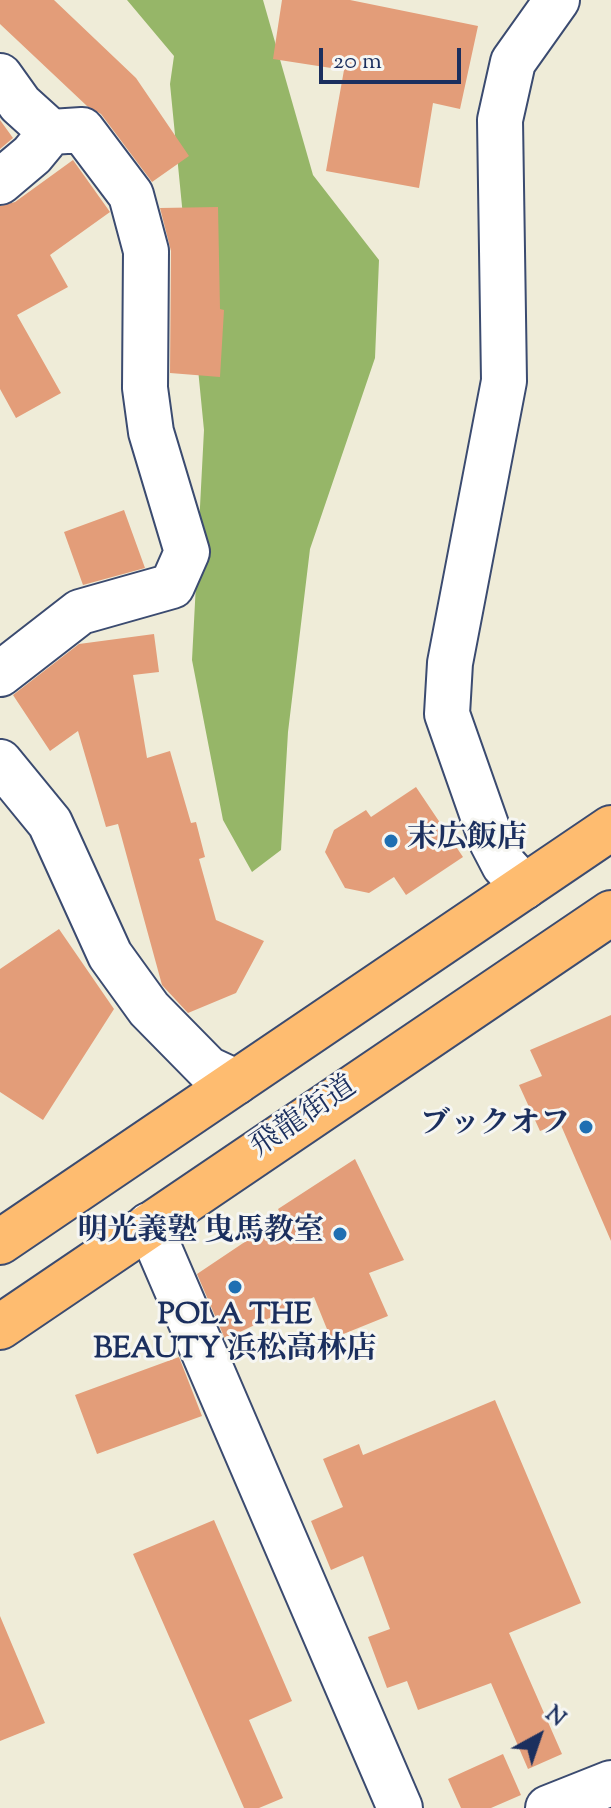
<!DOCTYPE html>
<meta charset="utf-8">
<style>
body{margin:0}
#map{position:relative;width:611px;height:1808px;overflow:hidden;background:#efecd8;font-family:"Sorts Mill Goudy",serif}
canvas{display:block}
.north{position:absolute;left:499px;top:1696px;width:80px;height:80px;-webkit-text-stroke:6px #f6f6f2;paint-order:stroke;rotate:40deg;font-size:22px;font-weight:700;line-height:32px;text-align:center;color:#1b2f5e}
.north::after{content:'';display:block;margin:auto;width:28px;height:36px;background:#1b2f5e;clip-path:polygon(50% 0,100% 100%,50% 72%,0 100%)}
.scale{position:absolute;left:319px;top:48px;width:142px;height:36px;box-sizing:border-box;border:4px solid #1b2f5e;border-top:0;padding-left:10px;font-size:24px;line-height:28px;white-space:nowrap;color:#1b2f5e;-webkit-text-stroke:6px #f6f6f2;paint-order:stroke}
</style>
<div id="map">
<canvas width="611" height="1808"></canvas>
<div class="north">N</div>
<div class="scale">20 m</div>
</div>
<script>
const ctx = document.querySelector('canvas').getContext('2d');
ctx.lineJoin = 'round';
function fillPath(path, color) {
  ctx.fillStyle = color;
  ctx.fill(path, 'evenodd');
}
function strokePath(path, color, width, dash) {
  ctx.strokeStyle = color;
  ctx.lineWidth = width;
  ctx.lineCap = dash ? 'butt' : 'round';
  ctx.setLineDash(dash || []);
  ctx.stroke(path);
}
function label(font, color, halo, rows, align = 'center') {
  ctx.font = font + ' "Sorts Mill Goudy","Noto Serif JP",serif';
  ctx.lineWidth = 6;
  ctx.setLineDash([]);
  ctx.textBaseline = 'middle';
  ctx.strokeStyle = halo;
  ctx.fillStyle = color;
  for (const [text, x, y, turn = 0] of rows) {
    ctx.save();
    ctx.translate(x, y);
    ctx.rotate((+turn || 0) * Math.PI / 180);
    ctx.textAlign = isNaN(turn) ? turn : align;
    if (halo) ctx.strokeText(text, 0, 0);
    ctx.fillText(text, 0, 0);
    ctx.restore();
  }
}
fillPath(new Path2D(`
 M127,0h136l50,175 66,85 -4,98 -65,191 -22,183 -7,118 -29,22 -29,-52 -31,-160 12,-230 -34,-346 4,-28z`), '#96b668');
fillPath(new Path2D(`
 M0,0h54l82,78 53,78 -37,26 -51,-68 -14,-8 -87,-82z
 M282,0h68l128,26 -18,83 -27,-6 -14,85 -93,-17 18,-101 -71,-11z
 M0,120l13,18 -13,11z
 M73,160l37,52 -60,43 18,32 -51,28 44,78 -45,25 -16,-29v-183l15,-4z
 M218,207l2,102 4,1 -4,67 -50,-4 1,-122 -11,-43z
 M124,510l21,58 -62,17 -19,-53z
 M154,634l5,38 -26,3 14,83 23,-7 21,72 5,-1 9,35 -6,2 17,61 48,21 -28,52 -48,20 -26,-28 -44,-161 -12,3 -28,-96 -28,20 -37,-56 66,-51z
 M416,787l47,70 -57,38 -12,-18 -25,16 -24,-5 -20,-36 9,-22 32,-20 5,7z
 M59,929l55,80 -71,111 -43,-28v-123z
 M611,1015v226l-51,-118 -20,8 -21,-46 23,-9 -12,-26z
 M355,1159l49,101 -35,13 19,43 -57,23 -17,-42 -89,42 -28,-65 85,-57 -4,-8z
 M179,1357l23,59 -105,38 -22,-59z
 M495,1400l86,203 -72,30 53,121 -34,15 -37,-86 -73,27 -11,-29 -20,7 -19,-51 22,-8 -27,-73 -32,14 -20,-49 32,-14 -20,-48 36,-15 4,11z
 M214,1520l78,181 -43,19 34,78 -24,10h-15l-111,-254z
 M0,1616l45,107 -45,18z
 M503,1754l18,41 -30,13h-30l-13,-29z`), '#e39d79');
const minor = new Path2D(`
 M0,76l20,28 31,28 31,-2 49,65 15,56 -1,137 6,44 36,120 -15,34 -92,26 -80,62
 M0,182l32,-27 19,-23
 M0,762l50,61 60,132 39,54 59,60 28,13
 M524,887l-20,-22 -12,-23 -45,-128 3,-51 54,-282 -4,-261 13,-58 44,-62
 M149,1225l251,583
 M548,1808l63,-25`);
const trunk = new Path2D(`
 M0,1242l611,-414
 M0,1327l611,-414`);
strokePath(minor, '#3b4b70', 48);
strokePath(trunk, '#3b4b70', 48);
strokePath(minor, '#fff', 44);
strokePath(trunk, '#febc70', 44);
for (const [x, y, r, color] of [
 [391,841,8,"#1f6fb2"],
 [586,1127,8,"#1f6fb2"],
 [340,1234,8,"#1f6fb2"],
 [235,1287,8,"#1f6fb2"]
]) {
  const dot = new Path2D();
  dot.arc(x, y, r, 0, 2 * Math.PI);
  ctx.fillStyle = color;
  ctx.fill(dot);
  strokePath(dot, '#f6f6f2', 3);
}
label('bold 30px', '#1b2f5e', '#f6f6f2', [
 ["末広飯店",407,841,"left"],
 ["ブックオフ",570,1127],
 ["明光義塾 曳馬教室",324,1234],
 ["POLA THE",235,1318,"center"],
 ["BEAUTY 浜松高林店",235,1352,"center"]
], 'right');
label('30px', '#1b2f5e', '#f6f6f2', [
 ["飛龍街道",305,1119,-34]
]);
</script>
